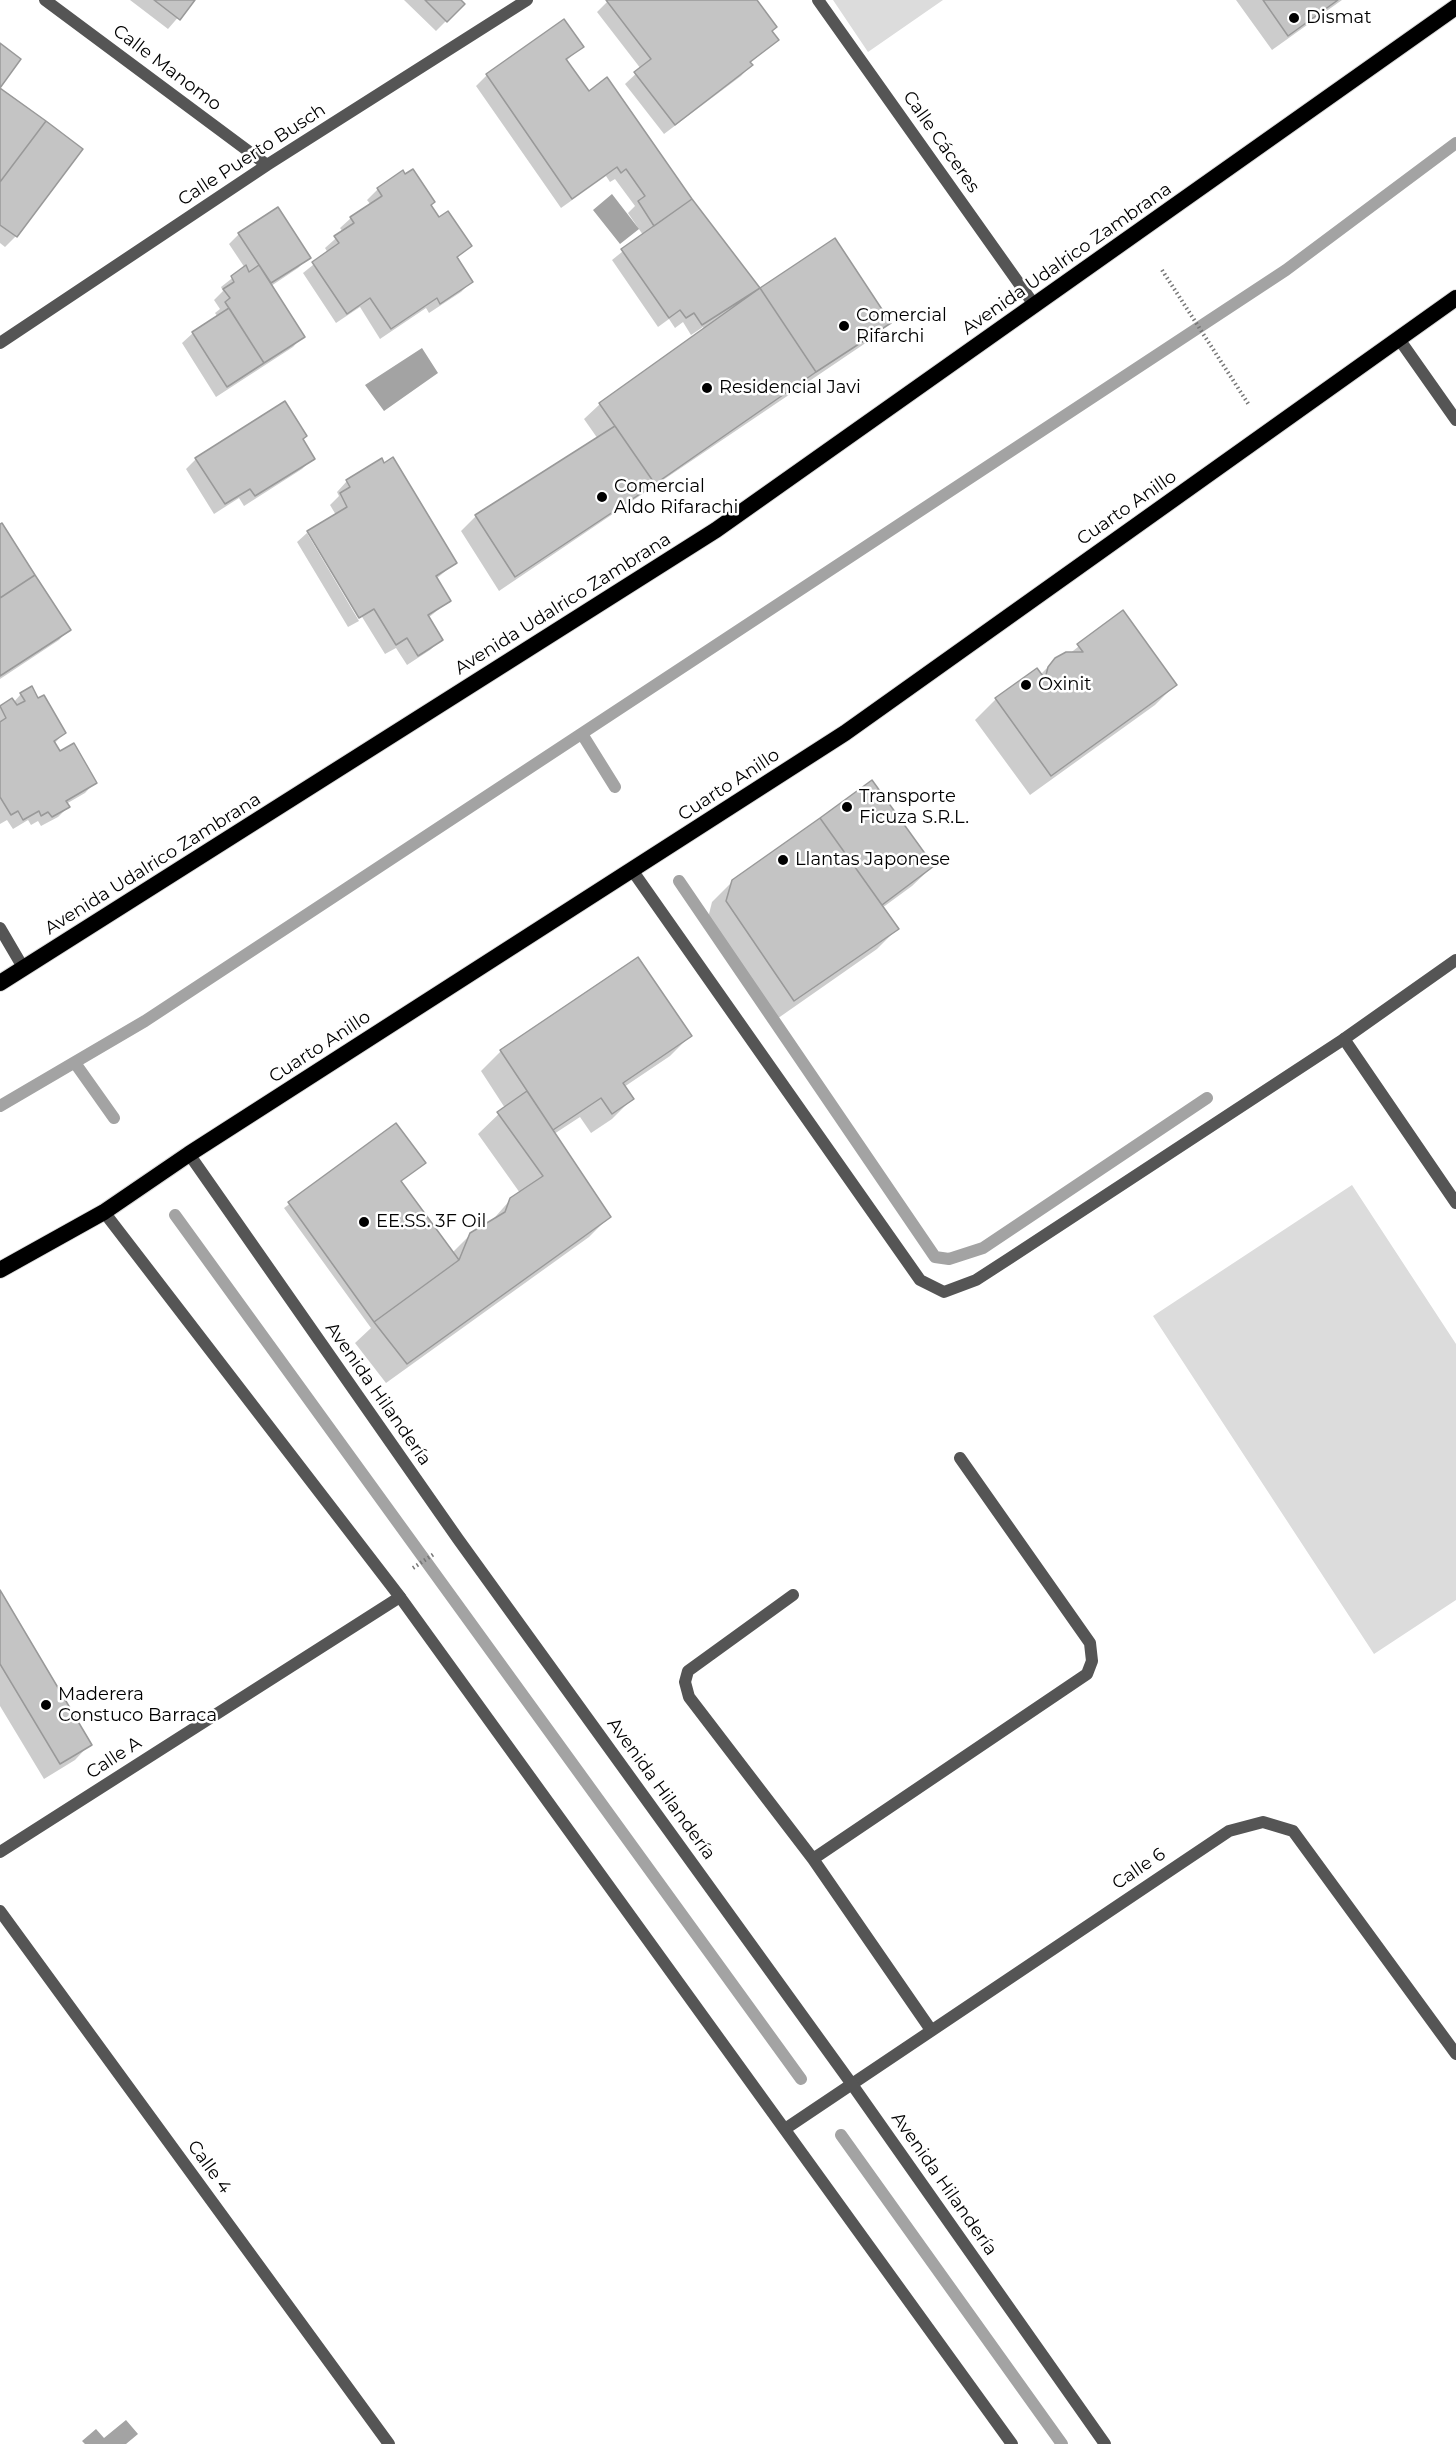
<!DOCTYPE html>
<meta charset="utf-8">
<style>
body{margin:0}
canvas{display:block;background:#fff}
</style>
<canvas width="1456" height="2444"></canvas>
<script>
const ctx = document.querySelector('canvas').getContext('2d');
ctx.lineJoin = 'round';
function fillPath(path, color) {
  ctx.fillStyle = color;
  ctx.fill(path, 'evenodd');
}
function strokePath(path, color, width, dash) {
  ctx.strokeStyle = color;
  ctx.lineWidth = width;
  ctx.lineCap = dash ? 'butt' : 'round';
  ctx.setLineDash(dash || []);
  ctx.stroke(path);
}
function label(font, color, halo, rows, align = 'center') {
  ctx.font = font + ' Montserrat,sans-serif';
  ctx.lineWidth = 5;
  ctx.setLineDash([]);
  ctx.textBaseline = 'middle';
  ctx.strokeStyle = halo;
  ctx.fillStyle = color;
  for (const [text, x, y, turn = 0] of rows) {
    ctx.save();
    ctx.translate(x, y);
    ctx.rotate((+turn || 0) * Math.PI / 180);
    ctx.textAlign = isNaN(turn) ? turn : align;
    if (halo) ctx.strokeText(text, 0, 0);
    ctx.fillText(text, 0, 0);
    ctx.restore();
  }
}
fillPath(new Path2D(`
 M833,0h110l-75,52z
 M1352,1185l104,159v256l-82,54 -221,-338z`), '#dcdcdc');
fillPath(new Path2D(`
 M612,194l27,35 -19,15 -27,-34z
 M422,348l16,25 -54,38 -19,-26z
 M126,2420l12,14 -12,10h-41l-3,-3 14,-12 8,9z`), '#a3a3a3');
fillPath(new Path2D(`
 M130,0h63l-25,29z
 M404,0h55l4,4 -27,27z
 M609,0h146l22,40 -28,24 2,1 -10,11 -77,58 -39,-50 16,-15 -44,-57z
 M1236,0h106l-70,50z
 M564,21l18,26 -16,14 22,32 103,107 69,90 129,33 -16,15 -374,253 -38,-60 15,-15 122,-77 -14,-20 16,-15 104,-75 -1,-2 -12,8 -8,-13 -8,6 -6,-9 -11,8 -46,-67 31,-25 -15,-22 7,-7 -20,-27 -5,3 -4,-6 -45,32 -85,-122 11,-11z
 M0,89l80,60 -64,87 -11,11 -5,-4z
 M402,172l37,47 31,27 -14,13 15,23 -10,10 -32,21 -3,-5 -46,31 -20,-32 -24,16 -33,-50 25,-20 -3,-5 18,-16 -3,-4 11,-10 20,-13 -4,-5 11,-11z
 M239,234l70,23 -11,11 -27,18 32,50 -10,11 -77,50 -34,-54 11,-10 25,-16 -3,-4 5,-4 -6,-9 9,-9 -2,-4 24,-19 -16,-24z
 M301,440l12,18 -11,11 -58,37 -5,-8 -25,16 -28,-45 10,-10z
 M347,481l108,82 -19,16 13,22 -21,17 13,22 -11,10 -23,15 -11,-17 -11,6 -75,-121h-3l29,-18 -6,-10 9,-9 -2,-4z
 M0,526l69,103 -10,11 -59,39z
 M307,533l52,88 -11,6 -51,-85z
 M1123,612l52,73 -20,20 -125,90 -55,-75 21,-21 41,-29 3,5 16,-16 13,-5z
 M21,694l17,6 26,33 -10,11 5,9 36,29 -10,11 -19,11 2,3 -10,10 -17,9 -3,-5 -7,4 -3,-5 -15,9 -6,-9 -7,4v-117l12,-7 1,3z
 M872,782l61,84 -21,20 -30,22 15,21 -20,20 -103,72 -67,-99 5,-20 21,-21z
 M690,1036l-20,20 -46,31 8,12 -20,20 -21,14 -11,-16 -26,17 55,83 -20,20 -203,146 -31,-40 16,-15 -87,-120 112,-83 4,57 52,71 18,-18 19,-11 22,-25 9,-6 -42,-59 27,-26 -24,-37 20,-20z
 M0,1593l90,151 -15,16 -31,19 -44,-73z`), '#0003');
strokePath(new Path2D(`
 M582,734l33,53
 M679,881l256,376 14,2 34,-11 224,-150
 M75,1063l39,55
 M0,1106l145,-85 1141,-751 170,-127
 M175,1215l626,864
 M841,2135l221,309`), '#a3a3a3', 12);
const building = new Path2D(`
 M154,0h41l-15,20z
 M425,0h36l4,4 -18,18z
 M606,0h151l20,27 -5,4 7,9 -29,22 3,3 -78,60 -41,-53 17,-13z
 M1263,0h75l-50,36z
 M564,19l20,28 -18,12 23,32 18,-14 85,122 -38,27 -16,-25 7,-5 -19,-27 -5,4 -4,-6 -45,32 -86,-125z
 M0,43l21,16 -21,29z
 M0,88l46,33 -46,61z
 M46,121l37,28 -66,88 -17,-12v-43z
 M413,169l22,33 -4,3 8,12 9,-6 24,35 -15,11 16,25 -33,22 -3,-6 -46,31 -21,-31 -23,16 -35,-52 27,-19 -5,-7 20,-13 -4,-6 32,-21 -5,-8 26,-18 2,4z
 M692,199l68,89 -58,37 -8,-12 -8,5 -6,-8 -11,8 -48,-69z
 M278,207l33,51 -40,25 -33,-50z
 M835,238l56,85 -75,49 -56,-84z
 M246,265l3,7 10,-7 46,72 -41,26 -39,-61 5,-4 -7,-9 11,-7 -3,-6z
 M760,288l56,84 -161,112 -56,-81z
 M229,308l35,55 -37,24 -35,-55z
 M285,401l22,35 -4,3 12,20 -60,37 -5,-7 -25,15 -30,-46z
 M615,426l40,58 -140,93 -40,-62z
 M393,457l64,106 -21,13 15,25 -23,14 15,25 -25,16 -11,-18 -11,7 -22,-36 -15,9 -52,-87 40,-24 -7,-14 10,-6 -4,-7 36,-22 2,5z
 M2,523l33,52 -35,23v-74z
 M35,575l36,55 -71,46v-78z
 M1123,610l54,75 -126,91 -56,-78 42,-30 8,11 3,-12 7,-9 11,-6h17l-6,-8z
 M32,686l6,12 6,-3 22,38 -12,8 6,10 14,-8 23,40 -31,18 4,6 -18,10 -4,-5 -7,4 -2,-5 -16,9 -5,-9 -7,4 -11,-18v-75l6,-4 -6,-12 12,-8 5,7 8,-4 -5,-8z
 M872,780l62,86 -52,39 -62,-87z
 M820,818l79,111 -105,72 -68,-100 6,-21z
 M638,957l54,79 -69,47 11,16 -22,15 -11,-16 -48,32 -53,-80z
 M527,1091l84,126 -204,147 -33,-42 85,-62 11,-27 35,-21 5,-14 33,-22 -46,-64z
 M396,1123l30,40 -25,18 58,79 -85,62 -86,-120z
 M0,1590l92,155 -32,19 -60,-100z`);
fillPath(building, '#c4c4c4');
strokePath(building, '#999', 1.5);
const trunk = new Path2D(`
 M0,983l716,-453 740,-523
 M0,1270l104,-58 85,-58 656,-421 611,-435`);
strokePath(trunk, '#dbdbdb', 18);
strokePath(new Path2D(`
 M1162,270l87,135
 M413,1568l21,-14`), '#777', 4, [1.5, 3]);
strokePath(new Path2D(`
 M1344,1039l112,164
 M793,1595l-105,76 -3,11 4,15 124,162 118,171
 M813,1859l274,-185 5,-13 -2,-18 -130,-185`), '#555', 12);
strokePath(new Path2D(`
 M818,0l217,306`), '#555', 12);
strokePath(new Path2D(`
 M45,0l222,165
 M1399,339l57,81
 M0,343l267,-178 260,-165
 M632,870l288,410 24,12 32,-12 34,-22 334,-219 112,-79
 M0,1852l400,-255
 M0,1911l389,533
 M785,2129l444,-298 34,-9 30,9 163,223`), '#555', 12);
strokePath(new Path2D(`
 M0,928l24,41
 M189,1154l269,385 393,544 254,361
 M104,1212l296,385 612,847`), '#555', 12);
strokePath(trunk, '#000', 16);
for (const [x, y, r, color] of [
 [1294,18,6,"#000"],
 [844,326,6,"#000"],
 [707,388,6,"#000"],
 [602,497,6,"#000"],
 [1026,685,6,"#000"],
 [847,807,6,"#000"],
 [783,860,6,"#000"],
 [364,1222,6,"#000"],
 [46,1705,6,"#000"]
]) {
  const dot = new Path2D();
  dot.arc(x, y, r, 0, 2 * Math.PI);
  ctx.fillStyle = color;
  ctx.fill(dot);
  strokePath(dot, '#fff', 2);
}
label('18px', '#000', '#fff', [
 ["Dismat",1306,18],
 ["Comercial",856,316],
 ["Rifarchi",856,337],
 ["Residencial Javi",719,388],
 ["Comercial",614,487],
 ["Aldo Rifarachi",614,508],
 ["Oxinit",1038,685],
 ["Transporte",859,797],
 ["Ficuza S.R.L.",859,818],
 ["Llantas Japonese",795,860],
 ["EE.SS. 3F Oil",376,1222],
 ["Maderera",58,1695],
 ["Constuco Barraca",58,1716]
], 'left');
label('18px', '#000', '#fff', [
 ["Calle Manomo",167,68,37],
 ["Calle Cáceres",941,142,55],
 ["Calle Puerto Busch",252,155,-33],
 ["Avenida Udalrico Zambrana",1067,259,-35],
 ["Cuarto Anillo",1127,508,-35],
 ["Avenida Udalrico Zambrana",563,604,-32],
 ["Cuarto Anillo",729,785,-33],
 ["Avenida Udalrico Zambrana",153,864,-32],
 ["Cuarto Anillo",320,1047,-33],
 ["Avenida Hilandería",378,1394,55],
 ["Calle A",114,1758,-33],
 ["Avenida Hilandería",661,1789,54],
 ["Calle 6",1139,1869,-34],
 ["Calle 4",209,2167,54],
 ["Avenida Hilandería",944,2184,55]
]);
</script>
